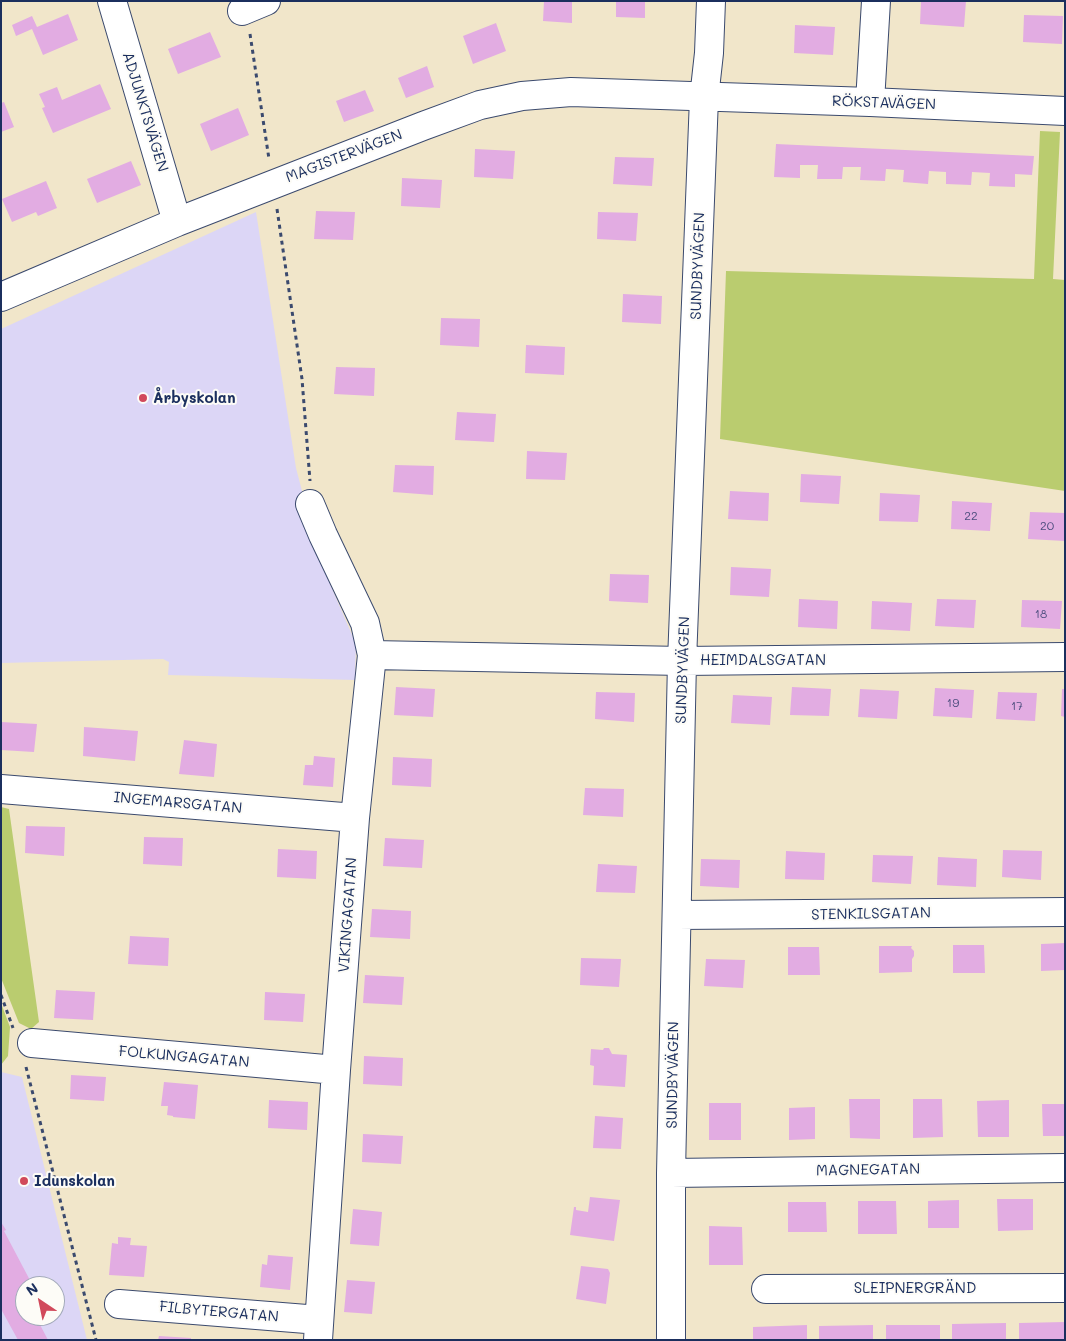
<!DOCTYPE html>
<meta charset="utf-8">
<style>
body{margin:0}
#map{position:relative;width:1066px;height:1341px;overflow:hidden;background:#f1e6ca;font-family:Mali,sans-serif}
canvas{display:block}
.frame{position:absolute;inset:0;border:2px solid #1b2f5e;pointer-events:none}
.north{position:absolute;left:15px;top:1276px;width:50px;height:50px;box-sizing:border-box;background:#fdfcf7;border:1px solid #a3aaba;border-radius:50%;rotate:326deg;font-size:14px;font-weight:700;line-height:20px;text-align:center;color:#1b2f5e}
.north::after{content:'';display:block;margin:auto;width:18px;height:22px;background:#d1495b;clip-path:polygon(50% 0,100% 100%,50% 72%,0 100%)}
</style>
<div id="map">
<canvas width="1066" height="1341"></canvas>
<div class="frame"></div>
<div class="north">N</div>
</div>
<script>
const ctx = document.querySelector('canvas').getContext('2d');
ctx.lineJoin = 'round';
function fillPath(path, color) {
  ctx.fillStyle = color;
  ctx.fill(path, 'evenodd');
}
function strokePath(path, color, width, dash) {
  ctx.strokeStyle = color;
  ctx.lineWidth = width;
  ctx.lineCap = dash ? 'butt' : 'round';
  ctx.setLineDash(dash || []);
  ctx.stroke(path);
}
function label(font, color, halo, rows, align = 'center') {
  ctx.font = font + ' Mali,sans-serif';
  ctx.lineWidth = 4;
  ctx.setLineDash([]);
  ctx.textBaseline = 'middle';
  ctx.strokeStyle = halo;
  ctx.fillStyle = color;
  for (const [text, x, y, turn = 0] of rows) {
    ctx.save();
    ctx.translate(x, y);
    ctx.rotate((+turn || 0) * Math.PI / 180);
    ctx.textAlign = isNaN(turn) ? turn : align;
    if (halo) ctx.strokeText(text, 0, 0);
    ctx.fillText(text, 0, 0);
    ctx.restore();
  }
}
fillPath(new Path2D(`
 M256,212l40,256 25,95 35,81 -1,36 -187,-5 1,-13 -6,-3 -162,4v-334z
 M1,1072l21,5 65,263h-86zM25,1286h30v30h-30z`), '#dcd6f6');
fillPath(new Path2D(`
 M1040,131l20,1 -7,147 12,1v211l-345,-52 6,-168 308,8z
 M1,807l8,2 30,213 -8,7 -12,-6 -18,-45z
 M1,1003l9,24 -2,29 -7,9z`), '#bacc6f');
fillPath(new Path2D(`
 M544,1h28v22l-29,-2z
 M616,1h29v17l-29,-1z
 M921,1h45l-2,26 -44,-3z
 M68,14l10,26 -35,15 -11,-26 -16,7 -4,-11 20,-9 5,11z
 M1024,15l39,1 -1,28 -39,-2z
 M496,23l10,28 -33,13 -10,-28z
 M795,25l40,2 -2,28 -39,-2z
 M210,32l11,25 -43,17 -10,-25z
 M427,66l7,21 -28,11 -8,-20z
 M100,84l11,25 -58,24 -11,-25 3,-1 -6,-13 18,-7 5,13z
 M365,90l9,21 -30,11 -8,-21z
 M4,102l10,25 -13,5v-29z
 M238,108l11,27 -38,16 -11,-27z
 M776,144l258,12 -2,19 -17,-1v13l-26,-1 1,-13 -18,-1 -1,13 -25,-1v-12l-17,-1 -1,13 -25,-2 1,-12 -18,-1 -1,12 -25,-1 1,-13h-18l-1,12h-25l1,-14h-18v13l-26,-1z
 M475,149l40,2 -2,28 -39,-2z
 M615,157l39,1 -2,28 -39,-2z
 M131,161l10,24 -44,18 -10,-24z
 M402,178l40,2 -2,28 -39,-2z
 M46,181l11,27 -19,8 -2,-4 -24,10 -10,-23z
 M316,211l39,1 -2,28 -39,-1z
 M598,212l40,1 -2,28 -39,-2z
 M623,294l39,2 -1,28 -39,-2z
 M441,318l39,1 -1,28 -39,-2z
 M526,345l39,2 -1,28 -39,-2z
 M336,367l39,1 -1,28 -40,-2z
 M457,412l39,2 -2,28 -39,-2z
 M527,451l40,2 -2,27 -39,-1z
 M395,465l39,1 -1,29 -40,-3z
 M801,474l40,2 -2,28 -39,-2z
 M730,491l39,2 -1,28 -40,-2z
 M880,493l40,2 -2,27 -39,-1z
 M952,501l40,2 -2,28 -39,-2z
 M1030,512l35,1v28l-37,-2z
 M731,567l40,2 -2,28 -39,-2z
 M610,574l39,1 -1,28 -39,-2z
 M799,599l39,2 -1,28 -39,-2z
 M937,599l39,1 -2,28 -39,-2z
 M1022,600l40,1 -2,28 -39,-2z
 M872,601l40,2 -2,28 -39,-2z
 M396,687l39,2 -2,28 -39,-2z
 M792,687l39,2 -2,27 -39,-1z
 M935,688l39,2 -2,28 -39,-2z
 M860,689l39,2 -2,28 -39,-2z
 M1062,689h3v28l-4,-1z
 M596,692l39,1 -1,29 -39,-3z
 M998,692l39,1 -2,28 -39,-2z
 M733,695l39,2 -2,28 -39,-2z
 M1,722l36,2 -3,28 -33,-2z
 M84,727l54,4 -3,30 -52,-5z
 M184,740l33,4 -3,33 -35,-3z
 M314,756l21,2 -2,29 -30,-2 2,-20h8z
 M393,757l39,2 -1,28 -39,-2z
 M585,788l39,1 -1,28 -40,-2z
 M26,826l39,1 -1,29 -39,-3z
 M144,837l39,1 -1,28 -39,-2z
 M385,838l39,2 -2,28 -39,-2z
 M278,849l39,2 -1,28 -39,-2z
 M1003,850l39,1 -1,29 -39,-3z
 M786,851l39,2 -1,27 -39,-1z
 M873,855l40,1 -2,28 -39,-2z
 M938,857l39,2 -1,28 -39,-2z
 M701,859l39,1 -1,28 -39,-2z
 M598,864l39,2 -2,27 -39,-1z
 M372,909l39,2 -1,28 -40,-2z
 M130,936l39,2 -1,28 -40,-2z
 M1065,943v27l-24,1v-27z
 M953,945h31l1,28h-32z
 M879,946h33l-1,2 3,3v5l-2,3v13l-33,1z
 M788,947h31l1,28h-32z
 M581,958l40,1 -2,28 -39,-2z
 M706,959l39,1 -2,28 -39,-2z
 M365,975l39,2 -2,28 -39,-2z
 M56,990l39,2 -2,28 -39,-2z
 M265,992l40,2 -2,28 -39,-2z
 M604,1048h5l3,6 15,1 -2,32 -32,-2 1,-19 -4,-1 1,-16 12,1z
 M364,1056l39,2 -1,28 -39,-2z
 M71,1075l35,2 -2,24 -34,-2z
 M164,1082l34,3 -3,34 -22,-2v-1l-6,-1 1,-9h-7z
 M849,1099h31v40l-30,-1z
 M913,1099h29l1,38 -30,1z
 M269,1100l39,2 -1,28 -39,-2z
 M1009,1100v37h-31l-1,-36z
 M709,1103h32v37h-32z
 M1042,1104h23v32h-22z
 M815,1107v32l-26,1v-32z
 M595,1116l28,2 -2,31 -28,-1z
 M363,1134l40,2 -2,28 -39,-2z
 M590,1197l30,3 -6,41 -44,-6 4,-28h2v3l12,2z
 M997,1199h36v31l-35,1z
 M959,1200v28h-31v-27z
 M858,1201h38l1,33h-39z
 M788,1202h38l1,30h-39z
 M353,1209l29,3 -3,34 -29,-2z
 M1,1222l5,8 -2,1 29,55h-8v30h18l-6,3 11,21h-30l-17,-31z
 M709,1226l33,1 1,38h-34z
 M118,1237l13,1 -1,7 17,1 -3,31 -35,-2 3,-32 6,1z
 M268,1255l25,2 -3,33 -30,-3 2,-23 5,1z
 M581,1266l27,3 2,4 -4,31 -30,-5z
 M347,1280l28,2 -3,32 -28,-2z
 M1065,1322v18h-46v-17z
 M1006,1323v17h-54v-16z
 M807,1325v15h-54v-13z
 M873,1325v15h-54v-14z
 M886,1325h54v15h-54z
 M159,1336l32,2v2h-33z`), '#e2ace2');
const minor = new Path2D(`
 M112,1l65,221
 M242,11l24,-10
 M870,102l6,-101
 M1,297l176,-75 246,-96 57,-21 42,-9 49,-4 299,10 195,9
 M310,504l13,31 42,88 7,32 -17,163 -19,252 -18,270
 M372,655l310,6 383,-4
 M1,789l354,29
 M677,915l388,-3
 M32,1043l304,27
 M671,1173l394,-5
 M766,1289l299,-1
 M119,1304l200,16
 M671,1340v-167l11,-512 22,-563 5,-45 2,-52`);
strokePath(minor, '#3b4a6e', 30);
strokePath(new Path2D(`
 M250,34l19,125
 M277,209l25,170 8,102
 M1,995l12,33
 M26,1067l70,273`), '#3b4a6e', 3, [4, 4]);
strokePath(minor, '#fff', 28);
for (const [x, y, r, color] of [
 [143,398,5,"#d1495b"],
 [24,1181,5,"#d1495b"]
]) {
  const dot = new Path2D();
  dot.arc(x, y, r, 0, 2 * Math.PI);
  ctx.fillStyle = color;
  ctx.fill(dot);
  strokePath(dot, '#fdfcf7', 2);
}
label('12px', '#4d4e7f', null, [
 ["22",971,516],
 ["20",1047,526],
 ["18",1041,614],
 ["19",953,703],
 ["17",1017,706]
]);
label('15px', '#1b2f5e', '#fdfcf7', [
 ["RÖKSTAVÄGEN",884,103,2],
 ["ADJUNKTSVÄGEN",145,112,73],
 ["MAGISTERVÄGEN",344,156,-21],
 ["SUNDBYVÄGEN",698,266,-88],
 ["HEIMDALSGATAN",763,660],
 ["SUNDBYVÄGEN",683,670,-88],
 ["INGEMARSGATAN",178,803,5],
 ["STENKILSGATAN",871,914,-1],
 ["VIKINGAGATAN",348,915,-86],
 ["FOLKUNGAGATAN",184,1057,5],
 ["SUNDBYVÄGEN",673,1075,-89],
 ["MAGNEGATAN",868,1170,-1],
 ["SLEIPNERGRÄND",915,1288],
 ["FILBYTERGATAN",219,1312,5]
]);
label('bold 15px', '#1b2f5e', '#fdfcf7', [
 ["Årbyskolan",153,398],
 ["Idunskolan",34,1181]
], 'left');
</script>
